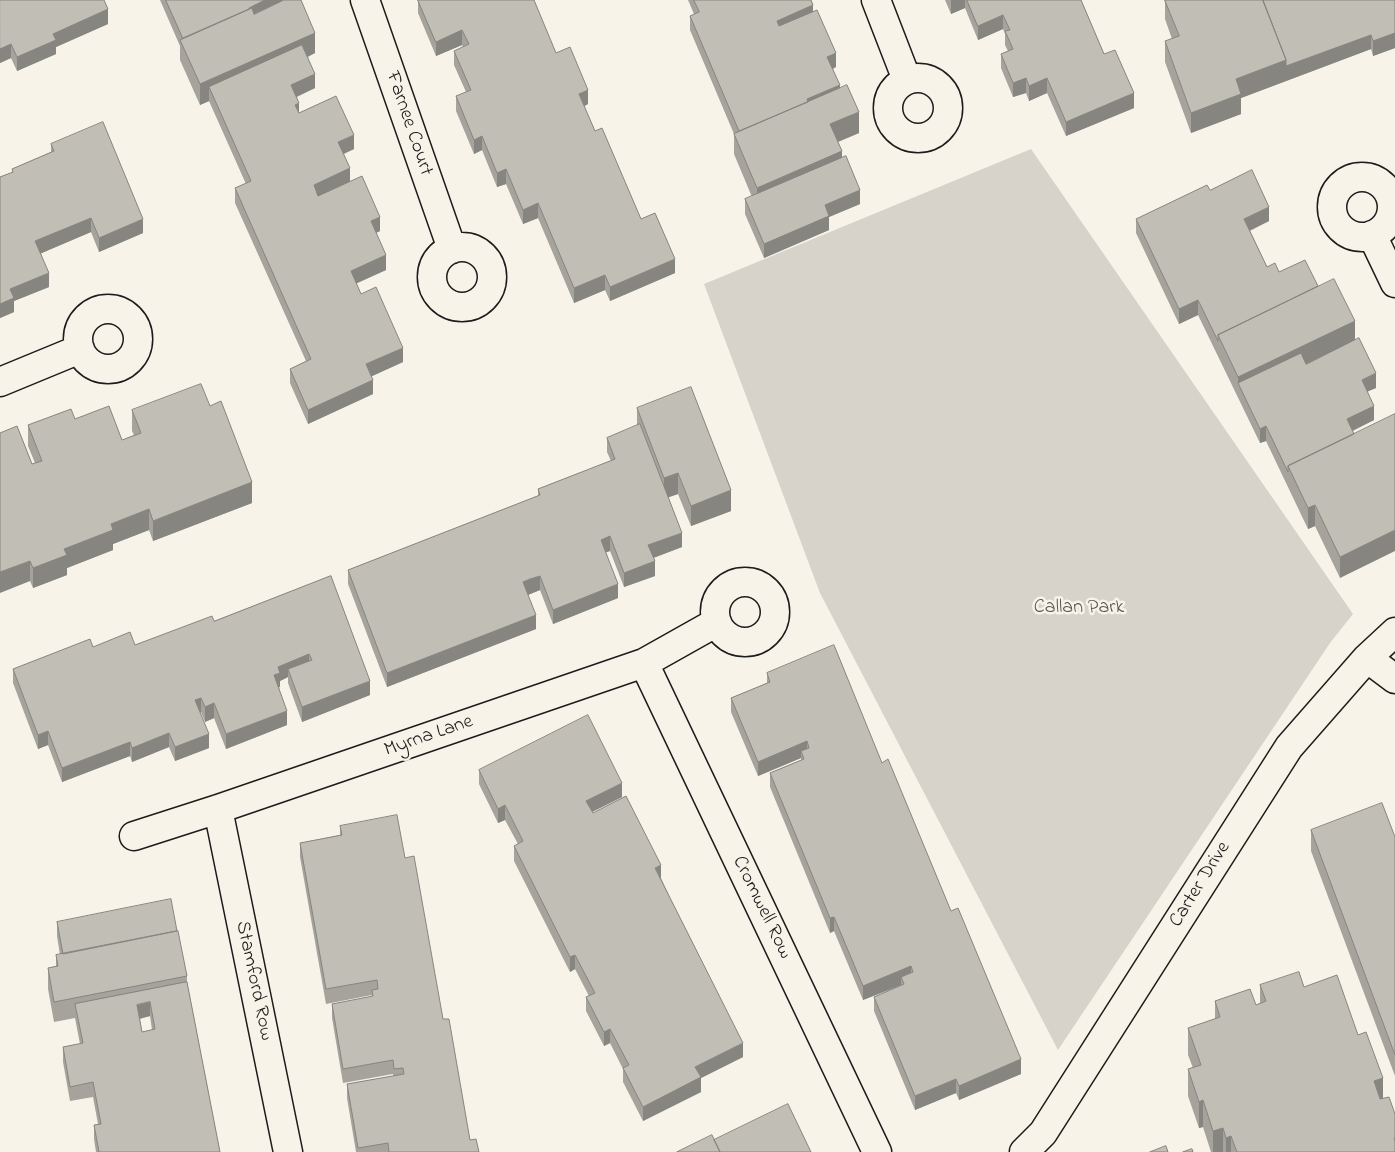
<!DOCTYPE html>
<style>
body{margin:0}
canvas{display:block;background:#f7f3e8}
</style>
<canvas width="1395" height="1152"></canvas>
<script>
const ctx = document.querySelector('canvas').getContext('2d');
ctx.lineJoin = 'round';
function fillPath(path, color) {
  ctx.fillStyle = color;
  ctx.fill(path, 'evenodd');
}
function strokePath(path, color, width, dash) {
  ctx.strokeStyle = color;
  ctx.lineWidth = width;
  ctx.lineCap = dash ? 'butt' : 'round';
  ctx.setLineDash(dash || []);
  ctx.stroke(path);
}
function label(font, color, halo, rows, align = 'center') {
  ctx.font = font + ' "Indie Flower",sans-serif';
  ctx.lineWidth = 5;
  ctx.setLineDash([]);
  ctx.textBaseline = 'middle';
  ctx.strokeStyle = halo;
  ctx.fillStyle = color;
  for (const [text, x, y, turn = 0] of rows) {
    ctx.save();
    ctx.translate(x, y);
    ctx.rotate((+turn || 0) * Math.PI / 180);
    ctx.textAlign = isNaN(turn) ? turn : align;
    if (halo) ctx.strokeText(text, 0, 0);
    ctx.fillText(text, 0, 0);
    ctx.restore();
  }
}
fillPath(new Path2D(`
 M1031,149l322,465 -23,29 -272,407 -238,-457 -116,-309z`), '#d7d3cb');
const street = new Path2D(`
 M365,0l87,249
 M876,0l31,80
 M888 108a30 30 0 1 1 60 0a30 30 0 1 1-60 0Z
 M1332 207a30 30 0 1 1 60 0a30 30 0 1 1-60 0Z
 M1372,235l23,48
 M432 277a30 30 0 1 1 60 0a30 30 0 1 1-60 0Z
 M78 339a30 30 0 1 1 60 0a30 30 0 1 1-60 0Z
 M0,382l80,-33
 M715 612a30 30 0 1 1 60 0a30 30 0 1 1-60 0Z
 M1367,658l28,21
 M644,663l233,489
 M218,809l70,343
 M134,836l84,-27 426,-146 73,-41
 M1024,1152l19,-19 246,-386 78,-89 28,-26`);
strokePath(street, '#1c1c1c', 31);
strokePath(street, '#f7f3e8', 28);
fillPath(new Path2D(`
 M0,0l108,24 -52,23v7l-39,17 -6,-13 -11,5z
 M160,0h141l14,53 -7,4 7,31 -18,9 2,16 55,36 -10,5 6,28 30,49 -4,2 10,37 -30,13 5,11 42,68 -32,14 2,18 -65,30 -18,-41v-14l16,-8 -71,-158v-15l11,-4 -37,-83 -9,4 -20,-45v-14z
 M418,0l138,53 32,51 -4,2 11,25 46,88 34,54 -65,28 -5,-11 -31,13 -36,-85 -15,6 -17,-40 -9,3 -15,-37 -8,4 -18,-43v-15l10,-4 -12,-27v-14l9,-4 -1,-2 -26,11 -18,-43z
 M688,0h123l2,11 23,56 -3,2 7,19 19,45 -21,9 4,15 18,47 -31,13v13l-65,28 -19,-44v-15l7,-2 -18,-43v-20l-44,-104v-14l4,-2z
 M945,0h136l23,54 30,54 -68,28 -19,-43 -18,8 -3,-8 -13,4 -12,-29v-14l7,-3 -3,-6v-11l-2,-5 -25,11 -13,-32 -14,6z
 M1165,0h230v48l-22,8 -2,-7 -130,49v16l-50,19 -26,-71v-21l7,-2 -7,-20z
 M51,144l92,89 -44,19 -8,-20 -50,21 8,34 -35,14v11l-14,6v-141l12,-4v-4l39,-17z
 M1210,190l59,31 -19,10 17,36 51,19 37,55 21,47 -9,3 7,29 -21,11 -13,147 -25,-52 -7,3 -42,-88 -6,2 -62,-128 -19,9 -43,-91v-14z
 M210,406l42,97 -99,38 -4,-11 -36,14v6l-46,18v7l-34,13 -3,-7 -13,-155 15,38 3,-1 -7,-17v-21l47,-6 47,21 12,-5 -2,-4v-21z
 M637,408l94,103 -40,15 -13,-32 -10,3 14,50 -29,11 2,18 -31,11 -14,-36 -4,1 12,46 -65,26 -13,-34 -10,4 -2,1 8,34 -149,58 -39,-103v-14l190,-74v-7l73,-28 -4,-9v-14l30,-12z
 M331,576l39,119 -68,27 -14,-39v-6l-8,4v6h-1l8,38 -61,24 -12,-31 -9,4 -4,-10 -1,1 9,35 -34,13 -6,-14 -37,15 -2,-6 -68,26 -14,-37 -10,4 -25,-66v-14l80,-22 42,-2 79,-24z
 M767,673l115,90 69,148 70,163 -62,26 -3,-7 -41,17 -41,-99v-14l27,-12 -38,15 -29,-69 -4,2 -60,-146v-14l31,-13v-2l-43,18 -27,-64v-14l36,-15z
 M479,770l143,27 -30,15 69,66 82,179 -42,21v14l-58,29 -20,-39v-13l-13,-26 -6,3 -18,-35v-14l3,-1 -14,-27 -5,3 -56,-111v-15l4,-2 -13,-24 -7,3 -19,-39z
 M340,826l65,32 65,282 9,12h-123l-9,-54v-14l46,-8v-2l-50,9 -11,-65v-14l40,-7v-2l-46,9 -26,-147v-14l40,-8z
 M1311,830l84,7v239l-84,-225z
 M57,922l120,9 10,45v6l33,170h-124l-2,-13v-14l4,-1 -5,-27 -23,4 -7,-39v-15l17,-3 -5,-26 -21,4 -6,-33v-21l8,-2v-11h4l-3,-19zM150,1016l2,14 -10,2 -2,-13z
 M1260,985l44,2 54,48 25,64 12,53h-184l-8,-25 -4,1 -11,-32v-27l5,-1 -5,-13v-27l27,-9v-18l41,4 4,-2z`), '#a5a39c');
fillPath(new Path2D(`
 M265,0h20l-33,21 -3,-13z
 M951,0h14v8l-14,6z
 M813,5v15l-36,15v-14z
 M108,9v15l-52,23v7l-39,17v-14l36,-23z
 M1003,15v14l-25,11v-14z
 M462,30v15l-26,11v-14z
 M315,33v20l-101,46 -5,-12v14l-9,4v-21z
 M1395,33v15l-22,8v-15z
 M1371,35v14l-130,49v16l-50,19v-20l45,-34 50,-19z
 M11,44v14l-11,5v-14z
 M836,53v14l-9,4v-14z
 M315,74v14l-24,11v-14z
 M1026,78v15l-13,4v-14z
 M1047,78v15l-18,8v-15z
 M840,85v14l-30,13 -3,-13z
 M588,90v14l-9,5v-15z
 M1134,93v15l-68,28v-14z
 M299,103v14l-4,-12z
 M859,112v21l-29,12v-21z
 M354,135v14l-16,7v-14z
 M482,136v14l-8,4v-14z
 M842,151v21l-85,36v-20z
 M350,168v15l-36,16v-14z
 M506,169v15l-9,3v-14z
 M860,190v14l-31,13v13l-65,28v-14l61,-39z
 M538,203v15l-15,6v-14z
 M1269,207v14l-25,12v-14z
 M380,217v14l-9,4v-14z
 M91,218v14l-56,24v-15z
 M143,219v14l-44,19v-14z
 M386,255v15l-35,16v-15z
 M675,259v14l-65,28v-14z
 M49,273v14l-35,14v11l-14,6v-14l10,-15z
 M605,275v15l-31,13v-15z
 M1198,300v15l-19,9v-15z
 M1355,321v21l-111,53 -6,-12v-6z
 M403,348v14l-37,17v-15z
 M1376,373v15l-14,6v-14z
 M373,380v14l-65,30v-14z
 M1374,406v14l-27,13v-14z
 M1266,426v15l-6,2v-14z
 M678,473v21l-14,5v-21z
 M252,482v21l-99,38v-20z
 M731,490v21l-40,15v-20z
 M1315,505v21l-7,3v-21z
 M149,509v21l-36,14v6l-46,18v7l-34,13v-20l31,-19 47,-25z
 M1395,530v21l-55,27v-21z
 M682,533v14l-34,13v-15z
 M610,536v15l-9,3v-14z
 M30,561v20l-30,12v-21z
 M655,561v15l-31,11v-14z
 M540,576v14l-17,7v-15z
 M618,584v14l-65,26v-14z
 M536,615v14l-149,58v-14z
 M309,654v15h-21v8l-8,4v6l-6,2v-14l4,-8z
 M370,681v14l-68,27v-15z
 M201,698v14l-6,2v-14z
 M214,703v15l-9,4v-15z
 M287,711v14l-61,24v-15z
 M48,731v14l-10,4v-14z
 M169,733v14l-37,15v-14z
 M209,734v14l-34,13v-14z
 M807,741v15l-6,-5v7l-43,18v-14z
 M130,742v14l-68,26v-14z
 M622,783v14l-36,18v-14z
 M505,805v15l-7,3v-14z
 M661,865v15l-6,-12z
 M834,917v14l-4,2v-15z
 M575,955v14l-5,3v-15z
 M911,966v14l-10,-3v8l-38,15v-14z
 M150,1002v14l-13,3v-14z
 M610,1029v14l-6,3v-14z
 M743,1043v14l-42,21v14l-58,29v-14l52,-40z
 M1021,1059v15l-62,26v-14z
 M1383,1078v27l-9,-24z
 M956,1079v14l-41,17v-14z
 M1203,1100v27l-4,1v-26z
 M1223,1128v24h-10v-21z
 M1231,1136v16h-5v-14z`), '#86857f');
const building = new Path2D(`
 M0,0h104l4,9 -55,25 3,6 -39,17 -6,-13 -11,5z
 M166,0h99l-16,8v1l-66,29z
 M284,0h17l14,33 -115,51 -20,-44 72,-32 2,6z
 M418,0h116l22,53 14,-6 18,43 -9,4 16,37 7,-3 39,91 14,-6 20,46 -65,28 -5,-12 -31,13 -36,-85 -15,7 -17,-41 -9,4 -15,-37 -8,4 -18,-44 15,-6 -17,-39 15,-7 -7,-14 -26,12z
 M694,0h117l2,5 -36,16 2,5 38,-16 19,43 -9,4 13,28 -33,14 1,3 -69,29 -49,-115 9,-4z
 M967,0h114l23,54 11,-4 19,43 -68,29 -19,-44 -18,8 -3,-8 -13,5 -12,-29 12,-5 -8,-18 5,-1 -7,-15 -25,11z
 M1165,0h98l23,60 -50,19 5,15 -50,19 -26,-72 14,-5z
 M1263,0h132v33l-22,8 -2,-6 -85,31v-6z
 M302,45l13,29 -24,11 8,18 -4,2 4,8 37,-17 18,39 -16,7 12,26 -36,17 4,11 44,-20 18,41 -9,4 15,34 -35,16 10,23 15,-7 27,61 -37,16 7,16 -65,30 -18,-41 21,-10 -76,-171 16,-7 -42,-94z
 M847,85l12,27 -29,12 12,27 -85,37 -23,-54z
 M103,122l40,97 -44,19 -8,-20 -56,23 14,32 -39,16 4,9 -14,6v-127l13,-5 -1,-3 42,-18 -3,-7z
 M846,156l14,34 -35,15 4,11 -65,28 -19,-45z
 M1252,170l17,37 -25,12 23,48 8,-4 4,9 26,-12 13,26 -100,49v6l-20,-41 -19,9 -43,-90 71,-34 3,5z
 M1334,279l21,42 -117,56 -20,-42z
 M1359,338l17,35 -14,7 12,26 -27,13 7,15 -66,32v6l-22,-46 -6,3 -22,-46 63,-30 5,11z
 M201,384l9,22 11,-5 31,81 -99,39 -4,-12 -38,15 2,6 -49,19 3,6 -34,13 -3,-7 -30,11v-139l17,-7 15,38 10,-3 -14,-36 43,-16 4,10 34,-13 13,34 19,-7 -9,-23z
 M691,387l40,103 -40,16 -13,-33 -14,5 -27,-70z
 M1395,414v116l-55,27 -25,-52 -7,3 -20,-42z
 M640,424l42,109 -34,12 7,16 -31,12 -14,-37 -9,4 17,44 -65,26 -13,-34 -10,3 -7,3 13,33 -149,58 -39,-103 192,-75 -2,-6 77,-30 -8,-21z
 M331,576l39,105 -68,26 -14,-38 24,-9 -3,-6 -31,13 2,6 -6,2 13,36 -61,23 -12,-31 -9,4 -4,-9 -6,2 14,34 -34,13 -6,-14 -37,15 -2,-6 -68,26 -14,-37 -10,4 -25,-66 77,-30 3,8 37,-15 5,13 77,-29 2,5z
 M834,645l48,118 6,-4 63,152 7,-3 63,151 -62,27 -3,-7 -41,17 -41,-99 30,-13 -3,-7 12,-5 -2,-6 -48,20 -29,-69 -4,1 -60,-145 34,-14 -3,-8 8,-3 -2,-7 -49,21 -27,-64 39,-16 -3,-9z
 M588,715l34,68 -36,18 7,12 33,-17 35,69 -6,3 88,175 -48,24 6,10 -58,30 -20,-39 6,-3 -19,-36 -6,3 -18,-35 9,-4 -20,-38 -5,2 -56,-111 9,-5 -18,-36 -7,4 -19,-39z
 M1382,803l13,34v218l-84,-225z
 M397,815l8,43 9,-2 29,163h6l21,121 6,-1 3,13h-90l-1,-9 -30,5 -11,-64 57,-10 -1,-6 -9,1 -1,-9 -50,9 -11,-65 41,-8 -1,-6 6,-1 -1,-9 -51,9 -26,-146 42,-8 -2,-9z
 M171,899l6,32 -114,23 -6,-32z
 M178,931l9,45 -133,26 -6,-34 10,-2 -2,-11z
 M1299,972l5,15 33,-12 21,60 8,-3 17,46 -9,3 6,18 9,-2 6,17v23l-1,1 1,4v10h-158l-6,-16 -5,2 -3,-10 -10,3 -10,-31 -4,2 -11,-33 13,-4 -13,-37 32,-11 -5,-16 35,-12 6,16 10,-4 -6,-16z
 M187,982l33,170h-121l-5,-27 7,-1 -8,-42 -23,5 -7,-40 20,-4 -8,-39zM150,1002l5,27 -13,3 -5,-27z
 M788,1104l23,48h-91l-6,-12z
 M712,1135l8,17h-43z
 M1166,1146l2,6h-18z
 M1192,1149l1,3h-10z`);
fillPath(building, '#c0beb5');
strokePath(building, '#86857f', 1);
label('20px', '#1c1c1c', '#f7f3e8', [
 ["Farnee Court",408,124,71],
 ["Myrna Lane",429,737,-19],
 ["Carter Drive",1201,885,-58],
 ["Cromwell Row",761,908,64],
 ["Stamford Row",253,981,78]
]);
label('20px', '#545351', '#f7f3e8', [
 ["Callan Park",1079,609]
]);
</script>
